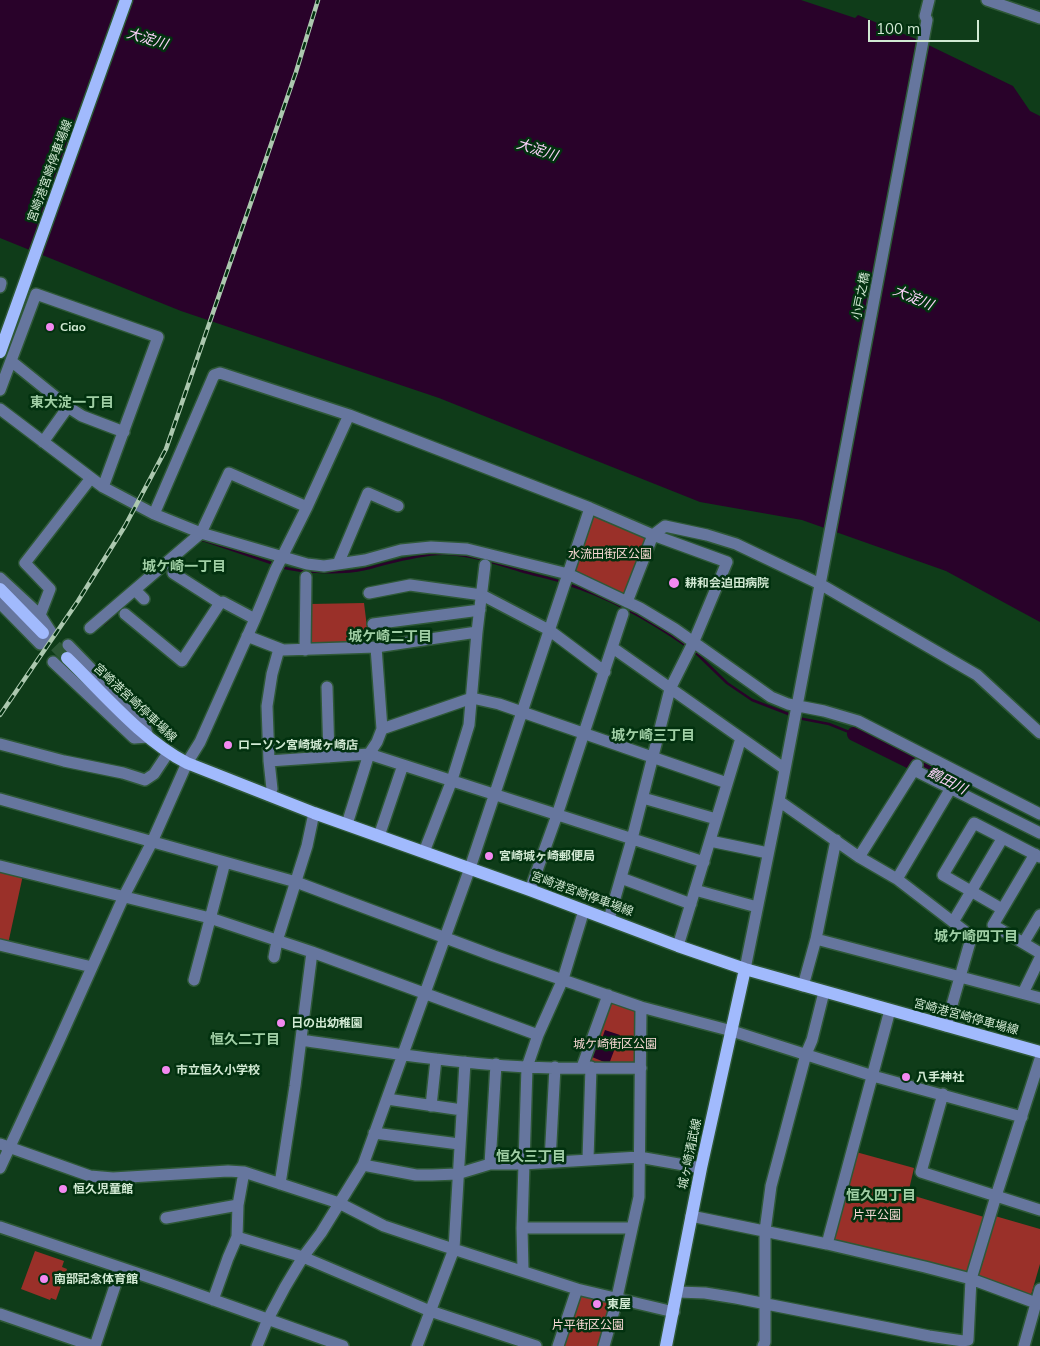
<!DOCTYPE html>
<meta charset="utf-8">
<style>
body{margin:0}
#map{position:relative;width:1040px;height:1346px;overflow:hidden;background:#0f3c19;font-family:Mulish,sans-serif}
canvas{display:block}
.scale{position:absolute;left:868px;top:20px;width:111px;height:22px;box-sizing:border-box;border:2px solid #d1e9d3;border-top:0;padding-left:6px;font-size:15px;line-height:18px;white-space:nowrap;color:#d1e9d3;-webkit-text-stroke:4px #02310f;paint-order:stroke}
</style>
<div id="map">
<canvas width="1040" height="1346"></canvas>
<div class="scale">100 m</div>
</div>
<script>
const ctx = document.querySelector('canvas').getContext('2d');
ctx.lineJoin = 'round';
function fillPath(path, color) {
  ctx.fillStyle = color;
  ctx.fill(path, 'evenodd');
}
function strokePath(path, color, width, dash) {
  ctx.strokeStyle = color;
  ctx.lineWidth = width;
  ctx.lineCap = dash ? 'butt' : 'round';
  ctx.setLineDash(dash || []);
  ctx.stroke(path);
}
function label(font, color, halo, rows, align = 'center') {
  ctx.font = font + ' Mulish,"Noto Sans JP",sans-serif';
  ctx.lineWidth = 5;
  ctx.setLineDash([]);
  ctx.textBaseline = 'middle';
  ctx.strokeStyle = halo;
  ctx.fillStyle = color;
  for (const [text, x, y, turn = 0] of rows) {
    ctx.save();
    ctx.translate(x, y);
    ctx.rotate((+turn || 0) * Math.PI / 180);
    ctx.textAlign = isNaN(turn) ? turn : align;
    if (halo) ctx.strokeText(text, 0, 0);
    ctx.fillText(text, 0, 0);
    ctx.restore();
  }
}
fillPath(new Path2D(`
 M593,514l55,23 -22,59 -53,-25z
 M364,603l5,40 -60,1 1,-40z
 M0,870l23,5 -15,69 -8,-2z
 M611,1001l26,10 -1,53 -45,1 -4,-4z
 M856,1152l58,16 -6,26 76,23 -16,55 -135,-29z
 M995,1216l45,13v35l-9,31 -52,-18 -2,-3z
 M35,1251l29,10 -2,6 5,2 -11,31 -5,-2 -1,2 -29,-11z
 M582,1293l30,11 -15,42h-34z`), '#9a3029');
fillPath(new Path2D(`
 M0,0h801l54,18 3,-3 58,24 97,47 17,25 10,5v506l-94,-51 -144,-51 -102,-18 -261,-104 -258,-87 -181,-73z
 M605,1030l15,5 -11,29 -17,-7 3,-8 3,1z`), '#29022a');
strokePath(new Path2D(`
 M198,541l5,-1 71,24
 M281,567c21,6 62,7 84,2 23,-6 46,-13 71,-15 28,-2 58,9 85,17 14,4 28,7 41,11
 M567,584c44,14 84,37 121,63
 M104,624l13,-12
 M693,650l34,33 25,17 39,15
 M798,718l31,6 25,10`), '#29022a', 2.5);
strokePath(new Path2D(`
 M854,734l109,54`), '#29022a', 14);
strokePath(new Path2D(`
 M43,633l24,25`), '#2c5635', 12, [12, 6]);
const minor = new Path2D(`
 M987,0l53,18
 M0,283h1l-1,4
 M11,361l57,46 14,9 42,16
 M0,390l36,-96 122,43 -55,150
 M0,409l103,78 51,27 47,19 106,31 17,2 14,-2 27,-4 36,-10 30,-3 36,2 101,25 72,34 35,21 96,68 17,7 36,7 34,10 182,93
 M43,442l25,-35
 M154,514l60,-139 6,-2 129,42 241,93 63,27 74,27 -33,79 -24,48 -38,150 -23,80
 M338,564l30,-71 30,13
 M173,573l47,30
 M0,578l40,37 11,17 -11,12 -40,-41
 M135,590l9,9
 M369,593l41,-8 72,10 67,35 56,42
 M627,602l26,-67 12,-9 42,9 29,9 84,40 157,91 63,58
 M125,614l57,47 38,-58 3,-1 32,17
 M40,615l10,-26 -25,-26 66,-85
 M373,624l107,-14
 M90,628l111,-95 28,-60 78,34
 M247,636l36,14 93,-3 101,-15
 M613,648l172,121
 M305,650l1,-73
 M53,662l81,76 14,-1 -4,-14 -76,-78
 M327,687l2,70
 M382,729l90,-31 27,6 228,79
 M0,744l64,17 59,12 22,7 9,-6 14,-21
 M269,761l100,-7 335,108
 M914,770l126,63
 M268,795l4,-6 -3,-28 -2,-55 5,-32 7,-25
 M643,798l73,21
 M0,799l296,83 198,74 147,51 91,24 141,45 149,41
 M779,801l80,56 38,22 69,53 4,10 -24,84
 M347,824l22,-70 8,-12 5,-13 -6,-82
 M379,836l24,-71
 M710,841l58,12
 M424,852l28,-72 17,-55 8,-93 8,-67
 M1035,854l-42,71 47,28
 M859,857l58,-92
 M0,866l210,52 102,34 226,83
 M621,878l70,26
 M897,879l54,-91
 M530,890l27,-75 66,-201
 M695,890l62,17
 M1002,909l-59,-34 31,-52 66,34
 M953,922l49,-83
 M816,939l224,59
 M1024,942l16,-27
 M0,945l92,22
 M678,946l63,-208
 M274,957l3,-16 30,-95 7,-33
 M745,969l34,-168 148,-781 -2,-4 4,-16
 M194,980l31,-118
 M803,986l13,-47 20,-99
 M1023,993l17,-35
 M301,1040c75,11 149,23 225,27 38,2 76,1 115,1
 M582,1067l26,-72
 M943,1094l-22,78 119,38
 M387,1099l75,11
 M431,1106l5,-47
 M374,1133l85,11
 M0,1144l90,32 23,2 115,-7 16,1 95,31 45,23 60,20 133,43 97,23
 M588,1159l3,-92
 M550,1161l5,-94
 M490,1164l6,-100
 M363,1165l53,10h16l25,-1 33,-10h33l116,-7 62,11
 M0,1168l58,-125 66,-147 28,-54 35,-79 13,-21 55,-123 20,-48 32,-64 42,-92
 M280,1184l15,-98 17,-134
 M691,1216l136,28 98,23 46,12 65,24
 M166,1218l72,-13
 M0,1227l166,56 177,63
 M522,1228h110
 M237,1237l66,20 127,54 106,35
 M827,1244l63,-234
 M523,1270l-1,-42 5,-161 11,-32 25,-56 21,-69
 M678,1292l27,1 31,5 193,38 34,5 5,-1 3,-61 25,-83 44,-137
 M213,1300l15,-42 9,-21 1,-32 6,-33
 M0,1314l93,32
 M95,1346l26,-78
 M257,1346l11,-27 17,-32 18,-30 18,-24 42,-68 107,-297 120,-360
 M417,1346l37,-97 11,-187
 M558,1346l19,-57
 M604,1346l10,-35 25,-114 2,-190
 M763,1346l2,-4v-111l6,-45 35,-132 6,-14 12,-48
 M1024,1346l16,-57`);
const major = new Path2D(`
 M0,352l126,-352
 M0,589l43,44
 M67,658c36,35 75,82 120,105l127,50 216,77 148,56 67,23 295,83
 M666,1346l35,-178 44,-199`);
strokePath(minor, '#2e5837', 14);
strokePath(major, '#2e5837', 15);
strokePath(minor, '#66769e', 11);
strokePath(major, '#a1bafd', 12);
const rail = new Path2D(`
 M0,715l78,-114 47,-75 41,-77 130,-377 22,-72`);
strokePath(rail, '#acc8af', 4.5);
strokePath(rail, '#02310f', 2.5, [8]);
for (const [x, y, r, color] of [
 [50,327,5,"#f389f1"],
 [674,583,6,"#f389f1"],
 [228,745,5,"#f389f1"],
 [489,856,5,"#f389f1"],
 [281,1023,5,"#f389f1"],
 [166,1070,5,"#f389f1"],
 [906,1077,5,"#f389f1"],
 [63,1189,5,"#f389f1"],
 [44,1279,5,"#f389f1"],
 [597,1304,5,"#f389f1"]
]) {
  const dot = new Path2D();
  dot.arc(x, y, r, 0, 2 * Math.PI);
  ctx.fillStyle = color;
  ctx.fill(dot);
  strokePath(dot, '#02310f', 2);
}
label('12px', '#d1e9d3', '#02310f', [
 ["宮崎港宮崎停車場線",50,171,-70],
 ["小戸之橋",861,296,-79],
 ["宮崎港宮崎停車場線",135,703,43],
 ["宮崎港宮崎停車場線",582,894,20],
 ["宮崎港宮崎停車場線",966,1017,15],
 ["城ヶ崎清武線",690,1154,-78]
]);
label('bold 12px', '#d1e9d3', '#02310f', [
 ["Ciao",60,327],
 ["耕和会迫田病院",685,583],
 ["ローソン宮崎城ヶ崎店",238,745],
 ["宮崎城ヶ崎郵便局",499,856],
 ["日の出幼稚園",291,1023],
 ["市立恒久小学校",176,1070],
 ["八手神社",916,1077],
 ["恒久児童館",73,1189],
 ["南部記念体育館",54,1279],
 ["東屋",607,1304]
], 'left');
label('12px', '#f7d8d4', '#02310f', [
 ["水流田街区公園",610,554],
 ["城ケ崎街区公園",615,1044],
 ["片平公園",877,1215],
 ["片平街区公園",588,1325]
]);
label('italic 14px', '#fed4fc', '#02310f', [
 ["大淀川",147,39,17],
 ["大淀川",537,150,18],
 ["大淀川",913,298,23],
 ["鶴田川",947,781,27]
]);
label('bold 14px', '#a0cfa5', '#02310f', [
 ["東大淀一丁目",72,403],
 ["城ケ崎一丁目",184,567],
 ["城ケ崎二丁目",390,637],
 ["城ケ崎三丁目",653,736],
 ["城ケ崎四丁目",976,937],
 ["恒久二丁目",245,1040],
 ["恒久三丁目",531,1157],
 ["恒久四丁目",881,1196]
]);
</script>
